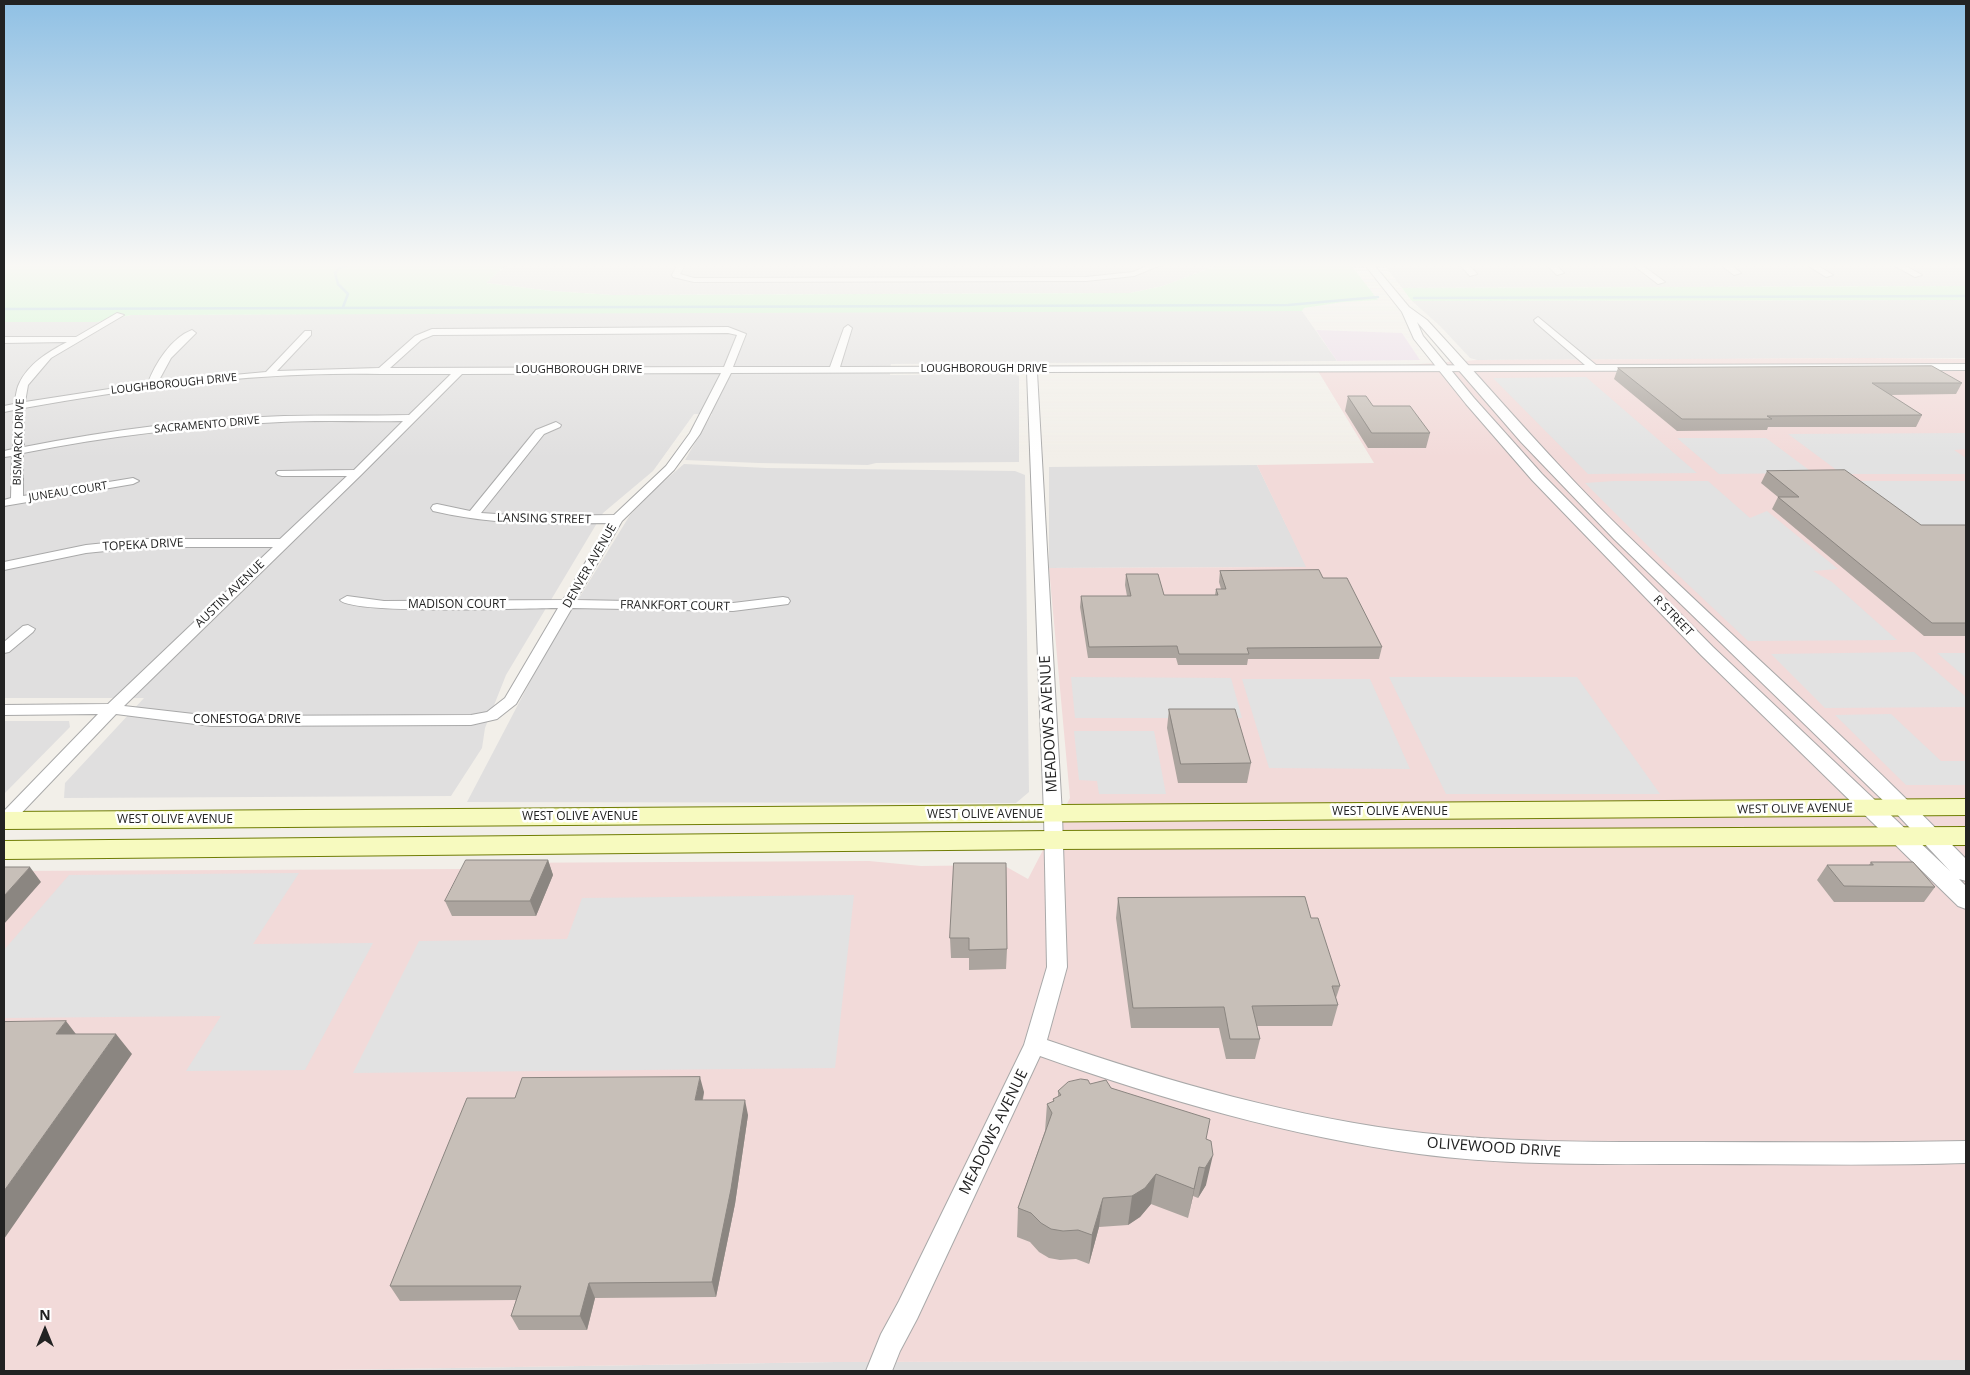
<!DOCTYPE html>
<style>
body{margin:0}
#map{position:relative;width:1970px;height:1375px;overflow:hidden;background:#f2efe9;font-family:"Open Sans",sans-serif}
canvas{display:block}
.frame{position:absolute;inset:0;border:5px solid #222;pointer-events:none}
.north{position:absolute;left:20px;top:1305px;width:50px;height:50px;-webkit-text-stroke:4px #fff;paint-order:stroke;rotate:0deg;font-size:14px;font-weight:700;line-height:20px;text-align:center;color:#222}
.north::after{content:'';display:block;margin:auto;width:18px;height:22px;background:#222;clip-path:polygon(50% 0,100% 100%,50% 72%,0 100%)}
</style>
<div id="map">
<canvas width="1970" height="1375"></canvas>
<div class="frame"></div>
<div class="north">N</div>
</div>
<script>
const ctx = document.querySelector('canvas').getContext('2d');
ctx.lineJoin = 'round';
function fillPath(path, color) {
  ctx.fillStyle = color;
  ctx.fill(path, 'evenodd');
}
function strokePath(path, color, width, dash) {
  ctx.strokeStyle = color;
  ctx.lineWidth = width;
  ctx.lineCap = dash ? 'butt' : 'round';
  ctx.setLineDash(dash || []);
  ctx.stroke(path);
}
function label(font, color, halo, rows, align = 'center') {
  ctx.font = font + ' "Open Sans",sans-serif';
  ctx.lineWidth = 5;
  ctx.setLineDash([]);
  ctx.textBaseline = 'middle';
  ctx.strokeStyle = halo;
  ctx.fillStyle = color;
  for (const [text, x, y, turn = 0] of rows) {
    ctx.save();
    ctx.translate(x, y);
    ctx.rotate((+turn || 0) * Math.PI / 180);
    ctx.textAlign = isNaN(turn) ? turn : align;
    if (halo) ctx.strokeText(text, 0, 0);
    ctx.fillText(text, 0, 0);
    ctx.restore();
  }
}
fillPath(new Path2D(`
 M506,265h712l-55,21 -33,7 -518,2 -60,-4 -66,-8z
 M1384,265h582v21l-564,2z
 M1966,300v58l-489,2 -7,-2 -29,-31 -29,-26z
 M837,311h465l35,50 -446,3 -1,11 123,-1 6,2v86l-143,1 -8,2 -109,-2 -74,-3 27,-46h-18l-41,57 -50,42 -97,162 -21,53 -3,20 -31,48 -387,2 1,-15 79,-85h-140v-376h93l34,-7z
 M684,464l83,4 248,3 10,4 4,317 -13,11 -549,-1 77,-147 86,-140 26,-27z
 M1257,465l50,102 -258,1v-101z
 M4,721h65l1,6 -66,67z
 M1966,1360v11h-1704l573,-9z`), '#e0dfdf');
fillPath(new Path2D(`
 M1869,358l97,1v1001l-1131,2 -573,9h-258v-500l460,-2 14,-6 391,-2 52,5 82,-1 25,14 42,-81 -21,-230 257,-1 -49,-102 117,-2 -56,-92 159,-11z`), '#f2dad9');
fillPath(new Path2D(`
 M1316,330l86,3 18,27 -83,1z`), '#ebdbe8');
fillPath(new Path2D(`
 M4,265h502l-20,18 66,8 60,4 518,-2 33,-7 55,-21h133l27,35 -35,2 -39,6 -2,3 -1171,4 -34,7h-93z
 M1966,286v14l-554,1 -10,-13z`), '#c8facc');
fillPath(new Path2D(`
 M1586,377l111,96 -109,1 -95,-96z
 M1966,433v16l-12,1 12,8v16h-124l-54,-40z
 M1677,438h89l47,35 -94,1z
 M1614,481h94l42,37 17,-7 71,58 -25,2 19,11 65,58 -149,1 -88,-83 -75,-75z
 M1851,481h115v49h-47z
 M1914,652l52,45v10l-141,1 -54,-54z
 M1966,653v25l-29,-25z
 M1071,677l160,1 11,40h-167z
 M1389,677h188l83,117h-214z
 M1242,679h128l40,90 -141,-1z
 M1891,714l50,47h25v24h-60l-71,-70z
 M1074,731h80l12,63h-67l-2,-13 -18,-1z
 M299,873l-46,71 120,-1 -68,127 -119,1 35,-55 -217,2v-68l65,-75z
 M854,895l-19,173 -482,5 66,-132 148,-2 15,-41z`), '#e2e2e2');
strokePath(new Path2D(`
 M1414,298l552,-2
 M343,307l5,-13 -10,-10 -3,-11 4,-5 11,-3
 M4,309l1284,-4 90,-8`), '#aad3df', 2.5);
const minor = new Path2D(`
 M677,265h8l-5,9 14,4 392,-1 47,-5 16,-7h12l-27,11 -48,5 -392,1 -21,-5 -1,-2z
 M1460,265h9l8,9 -7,2z
 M1547,265h9l8,8 -7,2z
 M1633,265h9l23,17 -7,2z
 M1721,265h10l10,8 -7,2z
 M1807,265h10l16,10 -7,2z
 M1893,265h11l18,10 -7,2z
 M117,313l7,2 -73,43 -23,27 -3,17 123,-19c7,-19 23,-45 44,-53l4,3 -25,25 -13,24 108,-10 39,-41h6v4l-34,36 102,-3 36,-32 17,-7 296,-2 18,7 -13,33h97l14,-39 4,-3 4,3 -12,39 745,-2 -50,-43 -1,-2 4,-3 58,48 370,-1v6l-929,2 25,443 5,152 -20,73c122,42 248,78 376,93 91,10 181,9 272,9 90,0 181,1 271,-1v22c-89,3 -179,1 -269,1 -93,0 -186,2 -278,-10 -130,-18 -255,-54 -379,-98l-123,263 -17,32 -8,20h-26l15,-37 18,-33 125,-256 23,-78 -3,-152 -17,-443 -296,1 -31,61 -26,36 -52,51 -46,79 157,3 50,-6 5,1 2,3 -2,3 -55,7 -161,-3 -56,96 -19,15 -26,6 -260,1 -95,-12 -106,111 -6,2v-16l94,-97 -94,1v-10l104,-1 165,-157h-128l-59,6 -82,17v-8l82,-17 59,-6h135l67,-63h-65l-4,-1 -2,-2 2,-2 76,-1 49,-49c-41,1 -81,-1 -122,1 -87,4 -173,14 -258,31v43l110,-18 6,3 -6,3 -129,22v-6l7,-2 1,-42 -8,1v-6l9,-2 1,-39 -10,2v-6l10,-2c2,-6 2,-14 5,-20 9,-20 29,-32 48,-42l-63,1v-6h72zM728,333l9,2 -13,32 -334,1 31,-28 12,-5zM721,373l-31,60 -24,33 -52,49 -87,1 -46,-3 63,-79 16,-7 1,-2 -5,-3 -20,8 -66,81 -33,-7 -4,1 -2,3 2,3c58,14 116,13 176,12l-46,77 -179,1 -37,-5 -7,4c12,15 189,8 218,8l-53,90 -18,14 -16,3 -260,1 -87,-10 237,-231 101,-101zM381,374h70l-42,41c-42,1 -83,0 -125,1 -88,3 -175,14 -260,31v-39c117,-21 238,-37 357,-34z
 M28,625l7,4 -2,3 -24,20 -5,1v-11l19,-16z`);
const tertiary = new Path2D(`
 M1365,265h9l35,42 18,13c66,71 128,145 198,213 113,110 232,213 341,326v22l-7,-2 7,7v23l-8,-3 -257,-251 -169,-175 -66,-76 -52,-65 -12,-27zM1417,322l104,120 93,97 281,273 55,59 -237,-224 -171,-173 -68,-76 -51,-62z`);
const secondary = new Path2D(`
 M1966,799v16l-1962,14v-17z
 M1966,827v18l-913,4 -1049,10v-18l1049,-10z`);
strokePath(minor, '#a9a9a9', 2);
strokePath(tertiary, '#a9a9a9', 2);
strokePath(secondary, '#707d05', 2);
fillPath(minor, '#fff');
fillPath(tertiary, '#fff');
fillPath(secondary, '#f7fabf');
fillPath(new Path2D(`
 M1618,368l344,15 -6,11 -66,1 32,20 -6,12h-148l-1,3 -90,1 -63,-52z
 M1348,396l25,10 57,27 -4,15h-58l-23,-37z
 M1767,471l154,54h45v111h-42l-152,-127 6,-12 -17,-14z
 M1220,571l103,7 59,69 -3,12h-131l-1,6h-69l-2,-7h-88l-8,-51 1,-11h46l-2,-11 1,-11 38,21h51l1,-6h5l-2,-7z
 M1169,709l82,54 -4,20h-69l-11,-55z
 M548,860l5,15 -17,41h-84l-7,-15z
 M1871,862l64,25 -11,15h-90l-17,-22 10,-15h42z
 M954,863l53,86 -1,20 -37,1v-12h-18l-1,-20z
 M1118,898l193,20 29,68 -4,12 2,7 -6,21h-75l3,13 -5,20h-29l-7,-31h-88l-15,-110z
 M1090,1084l21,4 95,51v46l-8,13 -5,-2 -5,22 -37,-14 -11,13 -12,8 -29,2 -10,37 -13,-5 -16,1 -11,-2 -10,-6 -9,-10 -13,-5 1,-29 27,-77 2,-27 6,-2v-3l5,-2v-6z
 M704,1092l-1,8 45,15 -13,89 -19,93 -121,1 -8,32h-68l-8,-14 5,-16 -116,1 -10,-15z`), '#aba49e');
fillPath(new Path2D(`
 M548,860l5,15 -17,41 -6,-15z
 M30,867l11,15 -37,42v-28z
 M66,1021l16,21 -26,-8z
 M116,1034l16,20 -128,185v-48z
 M700,1077l4,15 -5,23 -4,-15z
 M745,1100l3,15 -13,89 -19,93 -4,-15z
 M1213,1155l-7,30 -8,13 7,-30z
 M1199,1167l-6,29 -5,22 6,-29z
 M1156,1174l-5,30 -11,13 -12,8 4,-29z
 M1103,1198l-4,29 -10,37 3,-29z
 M589,1283l6,15 -8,32 -7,-14z`), '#8b8681');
const building = new Path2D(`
 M1932,366l30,17h-90l50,32 -155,1 5,3h-90l-64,-51z
 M1348,396h18l7,10h37l20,27h-58z
 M1845,470l76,55h45v98h-34l-154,-126h21l-32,-26z
 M1319,570l4,8h24l35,69 -135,1 2,6h-70l-2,-8 -88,1 -8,-51h50l-5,-22h32l6,21h54l-2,-6h10l-6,-18z
 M1169,709h66l16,54 -70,1z
 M466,860h82l-18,41h-85z
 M1871,862h42l22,25 -91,-1 -17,-21h46z
 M954,863h52l1,86 -38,1v-12h-19z
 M4,867h26l-26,29z
 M1305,897l6,21h7l22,68h-8l6,19 -86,1 8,33h-30l-6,-32 -91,1 -15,-110z
 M66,1021l-10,13h60l-112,157v-169z
 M700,1077l-5,23h50l-14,89 -19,93 -123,1 -9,33h-69l10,-30h-131l77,-188h48l7,-20z
 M1081,1079l7,1 2,4 16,-4 5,8 99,31 -4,20 5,2 2,14 -8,13 -6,-1 -5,22 -38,-15 -11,14 -13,8 -29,2 -11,37 -14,-5 -15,1 -12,-2 -10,-6 -10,-10 -13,-5 34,-95 -5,-9 7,-3 -1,-2 8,-4 -3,-4 10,-9z`);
fillPath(building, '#c7bfb8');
strokePath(building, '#8b8681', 1);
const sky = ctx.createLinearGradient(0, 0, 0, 458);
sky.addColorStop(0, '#8fc0e4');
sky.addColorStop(0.58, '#f9f8f5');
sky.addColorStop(1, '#f9f8f500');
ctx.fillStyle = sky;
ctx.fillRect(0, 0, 1970, 458);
label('11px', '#222', '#fff', [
 ["LOUGHBOROUGH DRIVE",984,369],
 ["LOUGHBOROUGH DRIVE",579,370],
 ["LOUGHBOROUGH DRIVE",174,384,-6],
 ["SACRAMENTO DRIVE",207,425,-5],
 ["BISMARCK DRIVE",19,442,-88],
 ["JUNEAU COURT",68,492,-9]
]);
label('12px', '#222', '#fff', [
 ["LANSING STREET",544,519,1],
 ["TOPEKA DRIVE",143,545,-3],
 ["DENVER AVENUE",590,566,-60],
 ["AUSTIN AVENUE",230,594,-44],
 ["MADISON COURT",457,605],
 ["FRANKFORT COURT",675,606,1],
 ["R STREET",1673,616,46],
 ["CONESTOGA DRIVE",247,720],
 ["WEST OLIVE AVENUE",1795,809,-1],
 ["WEST OLIVE AVENUE",1390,812],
 ["WEST OLIVE AVENUE",985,815],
 ["WEST OLIVE AVENUE",580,817],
 ["WEST OLIVE AVENUE",175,820]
]);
label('15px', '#222', '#fff', [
 ["MEADOWS AVENUE",1049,724,-93],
 ["MEADOWS AVENUE",994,1132,-64],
 ["OLIVEWOOD DRIVE",1494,1148,4]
]);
</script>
